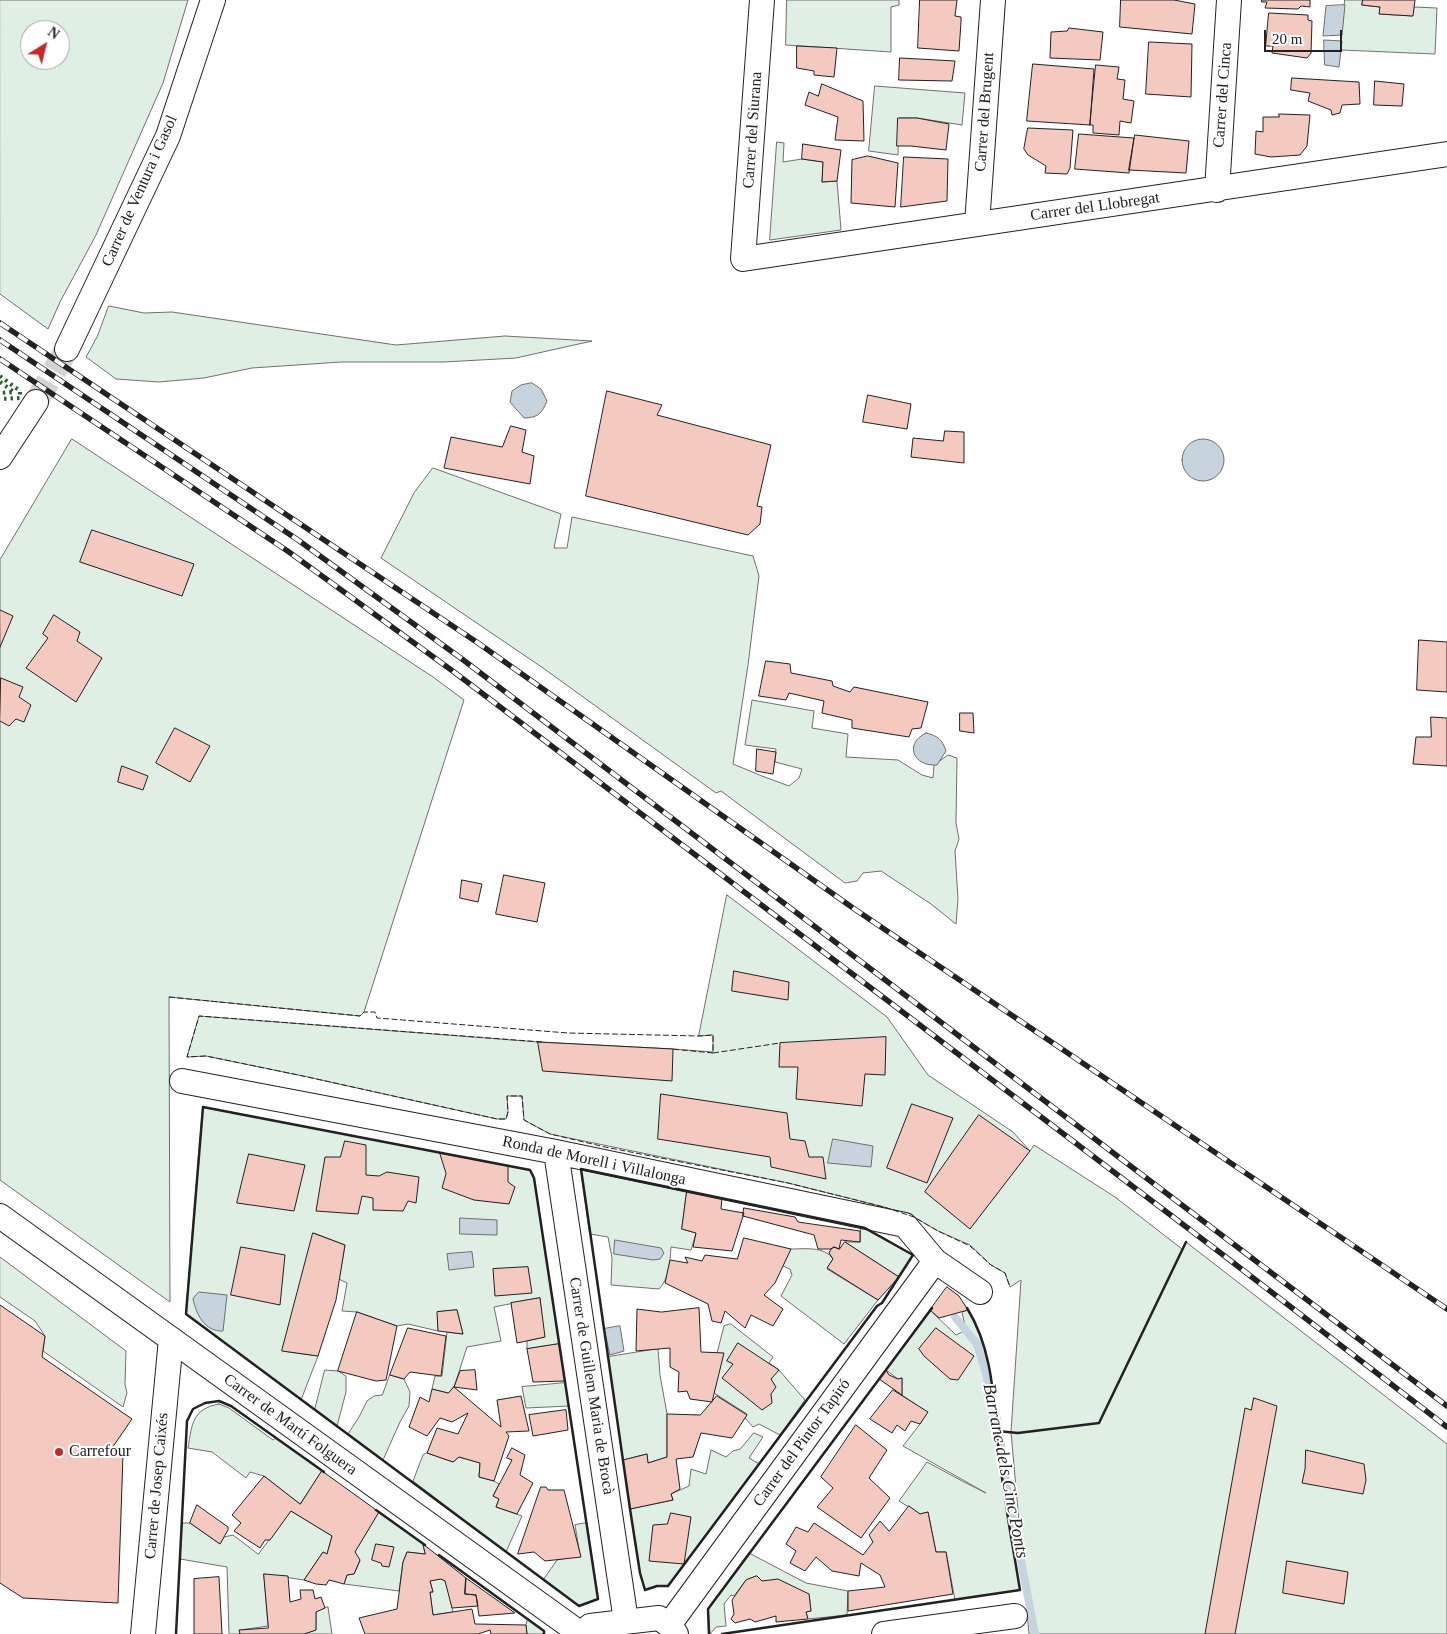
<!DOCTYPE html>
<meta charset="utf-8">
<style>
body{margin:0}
#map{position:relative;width:1447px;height:1634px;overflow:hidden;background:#fff;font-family:Georgia,serif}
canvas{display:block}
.north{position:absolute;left:20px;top:20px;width:50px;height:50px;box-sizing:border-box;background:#fff;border:1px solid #a7a7a7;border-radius:50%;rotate:36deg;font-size:14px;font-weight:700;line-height:20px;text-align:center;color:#222}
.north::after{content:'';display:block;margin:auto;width:18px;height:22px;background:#c62828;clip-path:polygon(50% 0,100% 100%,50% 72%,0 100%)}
.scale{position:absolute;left:1264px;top:30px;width:78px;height:22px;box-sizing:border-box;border:2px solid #222;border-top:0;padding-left:6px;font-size:15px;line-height:18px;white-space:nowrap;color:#222;-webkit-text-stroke:4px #fff;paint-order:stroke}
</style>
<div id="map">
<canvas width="1447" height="1634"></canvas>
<div class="north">N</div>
<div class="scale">20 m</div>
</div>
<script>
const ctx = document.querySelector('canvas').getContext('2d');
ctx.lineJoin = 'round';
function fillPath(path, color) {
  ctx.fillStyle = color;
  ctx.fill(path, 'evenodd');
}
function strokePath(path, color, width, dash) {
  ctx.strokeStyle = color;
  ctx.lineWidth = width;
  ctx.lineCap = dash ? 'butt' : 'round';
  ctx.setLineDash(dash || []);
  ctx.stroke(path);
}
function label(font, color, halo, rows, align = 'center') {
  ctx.font = font + ' Georgia,serif';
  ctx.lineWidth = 4;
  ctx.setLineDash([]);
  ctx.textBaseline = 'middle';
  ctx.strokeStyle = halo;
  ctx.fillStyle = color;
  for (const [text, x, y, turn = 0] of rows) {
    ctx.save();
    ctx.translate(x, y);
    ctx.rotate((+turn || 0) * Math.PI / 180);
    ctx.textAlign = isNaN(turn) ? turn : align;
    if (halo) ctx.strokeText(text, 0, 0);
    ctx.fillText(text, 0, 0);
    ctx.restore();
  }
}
const green = new Path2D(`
 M0,0h188l-25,83 -67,152 -36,67 -12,27 -48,-35zM30,30h30v30h-30z
 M787,0h112v5l-8,2v45l-105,-7z
 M1345,0h18l-1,5 18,2v7l32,2 2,-9 23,1 -2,46 -94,-4z
 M875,86l90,7 -3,32 -45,-7h-18l-1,37 -29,-4z
 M777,142l7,1 -1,19 19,-3 21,3 -1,20 15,-1 4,49 -71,10z
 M109,306l35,7 28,-1 224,33 109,-9 87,5 -76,17 -72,4h-103l-89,6 -48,10 -45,4 -43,-3 -30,-22 11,-20z
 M72,439l361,238 31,23 -100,312 -4,4 -191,-19 1,305 -170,-122v-620z
 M433,468l128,46 -7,34h13l5,-31 181,39 6,20 -11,89 -15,99 29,12 27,10 10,-8 3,-9 -27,-7 1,-13 -31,-4 7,-45 62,11 -2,17 36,6 -2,23 52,3 24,15 11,3 1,-13 14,-10 9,3 -1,65 3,16 -4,12 3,48 -2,25 -25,-20 -50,-33 -18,2 -6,8 -12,2 -124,-92 -5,2 -173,-125 -162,-110 33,-65z
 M727,895l160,122 41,58 85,57 17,19 4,-6 81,52 67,52 4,-7 261,202v190h-418l-18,-202 10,-152 -11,7 -5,-14 -14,-8 -21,-20 -34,-15 -22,-13 -30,-10 -96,-24 -238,-49 -26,-14 -2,-24h-15l1,16 -2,7h-9l-194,-43 -97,-20 -19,1 12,-41 339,26 135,7 40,3v-17l-14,1z
 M203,1107l327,63 4,8 25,166 -32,5v-8l17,-4 -4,-39 -46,9 7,34 -34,6 -13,40 -6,6 -16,-4 3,-13h7l5,-44 16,2 -6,-24 -19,2v19l-30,-7 -11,2 -40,-14 -15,-1 5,-28 -8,-4 6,-34 -31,-12 -31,118 35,5 -17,44 -115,-86z
 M581,1169l106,22 -5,38 14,4 -5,17 -20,-3c-1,15 -2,32 -12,42l-48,-4 1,-27 -4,-21 -18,-3z
 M861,1227l52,28 -14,22 -54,-35h15z
 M791,1249c14,0 33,-3 42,10l-6,10 51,31 -34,44 -63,-48 11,-21 -2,-6 -7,-3z
 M0,1257l126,94 -1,33 2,9 -4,14 -80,-56 2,-15 -10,-15 -35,-24z
 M930,1310l26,25 10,-5 -4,-18 6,-2c27,45 25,101 32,152 5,42 13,85 20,128l-65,10 -9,-48h-10l-8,-40 -8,2 -21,-13 28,-39 37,20 22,11 -83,-47 17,-22 7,-12 -25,-17v-17l-4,1 -12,-9z
 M731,1324l42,33 -4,6 10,7 26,30 -25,35 -21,-11 -6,3 -8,-9 2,-4 -33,-21 3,-40 7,-27z
 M658,1349l2,26 7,39v43l-19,6 -1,-9 -24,6 -15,-103z
 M325,1370l13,1 8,5v16l-9,34 -22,-16z
 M390,1375l14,4 6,13 -1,14 -9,16 -17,38 -35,-26 11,-17 8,-16 7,-5 8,-1z
 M565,1383l4,23 -43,2 -4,-21z
 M219,1404l10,4 44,32 3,-2 46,33 -22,33 -36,-28 -14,-4 -4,6 -34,-26 -24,-4c4,-24 4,-39 31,-44z
 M754,1433l9,4 -14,21 10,6 -91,122h-11l-12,4 -5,-17 -10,-64 43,-9 -2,-6 18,-8 2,-17 15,5 5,-24 15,7 7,-6 7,-2z
 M427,1453l26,9 6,-5 21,6 -1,14 15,4 5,3 -6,12 6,3 -3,8 26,9 -16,36 -93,-71 10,-26z
 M291,1511l41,25 -5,18 -4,-2 -19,28 -40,-6 4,52 -28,4v4h-11l-2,-67 -47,-8 2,-36h8l30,21 4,-7 9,-2 25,19z
 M379,1512l44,32 2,10 -18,-2 -4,10 -4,29 -55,-7 3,-9 7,-1 6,-13 -5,-9z
 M587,1523l11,76 -19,7 -36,-26 14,-20 23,-5 -5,-30z
 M749,1553l57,30 42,8 -1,24 -39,4 -2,-7 5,-1 -2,-17 -47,-13 -5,-5 -11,4 -12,16 -3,-1 -7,9 2,22 -10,1 -6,7 -2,-25z
 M441,1579l4,2 2,4 6,27 -20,3 -3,-23h3l-3,-11z
 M328,1607l4,27h-28l12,-4v-18z
 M528,1619l16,12v3h-17l-1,-9z`);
fillPath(green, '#e0efe3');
strokePath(green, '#6f6f6f', 1);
const water = new Path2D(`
 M1345,5l-3,30 -19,1 3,-30z
 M1324,40l18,1 -3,26 -14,-2z
 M532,383l9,6 6,12c-5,12 -9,17 -23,17l-14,-16 2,-11 9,-6z
 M1182 460a21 21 0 1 1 42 0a21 21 0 1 1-42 0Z
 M926,733c12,3 16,6 20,18l-9,14c-23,2 -34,-21 -11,-32z
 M833,1139l40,7 -2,21 -43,-4z
 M460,1218l37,2v15l-37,-1z
 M615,1240l46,8 3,5 -4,6 -7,1 -39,-6z
 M472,1252l2,15 -25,3 -2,-16z
 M199,1292l28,3 -4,36c-18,1 -27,-17 -30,-32z
 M620,1326l4,25 -14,4 -6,-26z`);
fillPath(water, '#c7d3dd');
strokePath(water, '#6f6f6f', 1);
strokePath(new Path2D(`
 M955,1317l22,27 8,26 12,50 12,78 26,136`), '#c7d3dd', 8);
const building = new Path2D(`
 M920,0h37l-2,16 6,1v5l-2,29 -41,-3z
 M1121,0h53l21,4 -3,30 -72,-7z
 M1262,0h48v7l-9,-1 -3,3 -33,-1 2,-6h-5z
 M1363,0h52l-2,16 -34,-2 1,-7 -18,-2z
 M1269,13l39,2v5l4,1 -1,32 -4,5 -35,-5 1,-7h-7z
 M1069,28l34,4 -3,28 -50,-2 1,-26 16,-1z
 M1149,42l43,2 -1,53 -45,-3z
 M797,46l40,2 -3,29 -20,-2v-4l-17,-3z
 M900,58l55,3 -3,20 -53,-1z
 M1033,64l61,5 -4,56 -63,-4z
 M1096,65l23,2 -2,12 8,1 -2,19 11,2 -3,22 -11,-2 -1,14 -26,-2v-8h-3z
 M1292,78l67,4 1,22 -18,1 -2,8 -8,2 -1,-5 -23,-9 2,-8 -19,-3z
 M1375,81l29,3 -2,22 -28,-1z
 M822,84l41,17 1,40 -29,-1 3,-23 -33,-12 4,-13 9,4z
 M1279,114l31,1 -3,31 -7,9 -29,2 -16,-3 1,-23 7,1v-15h16z
 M898,118h19l32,6 -3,26 -35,-4h-14z
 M1028,128l45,2 -3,38 -3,6 -22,-1 1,-7 -18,-11 -4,-6z
 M1079,134l55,4 -5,35 -54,-4z
 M1135,135l54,6 -3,32 -57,-3z
 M803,144l38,6 -4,31 -15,1 1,-20 -21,-3z
 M868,156l30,7 -3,44 -44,-4 1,-43z
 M904,157l44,2 -1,42 -46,6z
 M607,391l55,14 -5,10 114,30 -14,61 5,1 -2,17 -12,11 -162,-39z
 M868,395l43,9 -4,25 -44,-7z
 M511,426l15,4 -4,22 12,4 -4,28 -86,-16 7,-31 51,10z
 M945,431l19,1v31l-53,-6 2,-19 30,3z
 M92,530l102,34 -12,32 -102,-34z
 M0,610l13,6 -13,31z
 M54,615l26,17 -3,9 25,17 -26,44 -50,-34 22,-30 -5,-4z
 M1419,640l28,2v50l-30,-2z
 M766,661l24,3 1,9 41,8 1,5 17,6 4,-5 74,15 -7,26 -9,1 -3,8 -57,-9v-8l-30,-7 2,-12 -35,-8 -3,7 -27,-4z
 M1,678l22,9 -4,10 12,8 -7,17 -8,-3 -7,7 -9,-5z
 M960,713h13l1,20 -14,-2z
 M1431,717l16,1v48l-34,-2 3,-27h15z
 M175,728l35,18 -20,36 -34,-19z
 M757,749l19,3 -3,22 -17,-3z
 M122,766l26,10 -5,14 -25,-8z
 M504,875l41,8 -8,39 -41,-8z
 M462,880l20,4 -4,18 -18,-4z
 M734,971l55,11 -1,18 -56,-9z
 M886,1037l-1,38 -20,-1 -3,32 -66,-7 2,-32h-19l1,-24z
 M538,1042l135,7 -1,32 -129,-10z
 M661,1094l126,19 3,26 15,2 4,16h14l3,22 -55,-12 -1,-10 -112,-18z
 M912,1104l41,14 -26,65 -40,-15z
 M979,1115l51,36 -60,78 -45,-37z
 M345,1141l21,4v30l13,1 8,-4 32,5 -3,26 -8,-2 -5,10 -30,-1v-12l-11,-2 -4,18 -42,-3 9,-54h15z
 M440,1153l68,13v16l7,5 -6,17 -35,-4 -32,-12 4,-14z
 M249,1154l56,11 -11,46 -57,-8z
 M687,1191l35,7 -1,11 23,4 -12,38 -39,-4 3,-14 -14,-4z
 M744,1208l51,9 3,5 62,9v11l-19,-2 -2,9 -5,-2 -3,2h-13l-4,-14 -71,-19z
 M313,1233l32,12 -9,55 -18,56 -36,-5z
 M744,1238l47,11 -16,34 -11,12 19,14 -10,17 -22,-11 -6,13 -20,-17 -4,12 -9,-2 -4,-17 -43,-21 5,-23 18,3 -3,-6 17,4 3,-6 32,4z
 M845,1242l54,35 -21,23 -51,-32 6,-9 -4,-6 2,-4 3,-2 5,2z
 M241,1247l44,8 -5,50 -49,-10z
 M528,1267l4,26 -37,3 -2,-27z
 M947,1287l12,9 9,14 -29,8 -9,-8z
 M540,1298l5,39 -28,6 -6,-40z
 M0,1305l45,31 -3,21 90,62 -20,29 11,7 -5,148 -95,-5 -23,-15z
 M699,1308l2,44 23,1 -12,49 -22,-3 -3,-8 -9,1 1,-20 -9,-5v-19l-34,3 1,-42 24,3z
 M457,1310l6,24 -25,-3 -1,-19z
 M357,1312l40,14 -11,54 -10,1 -38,-10z
 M408,1328l38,8 -5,40 -31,-4 -6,7 -14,-4z
 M936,1328l38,28 -16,24 -8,-1 -26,-23 -5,-7z
 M738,1343l41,27 -8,9 5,8 -5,7 1,9 -10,7 -40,-32 11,-14 -6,-3z
 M559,1344l6,37 -32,1 -6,-33z
 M475,1370l2,20 -23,-3 6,-16z
 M886,1370l3,5 9,4 4,-1v17l-23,-16z
 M454,1387l47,40 -4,-27 24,-4 8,35 -23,1 3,4 -15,45 -15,-4 1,-14 -21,-6 -6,5 -26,-9 10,-25 21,6 10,-21 -16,9 -12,-4 -13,18 -18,-9 11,-30 9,5 3,-13 16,4z
 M893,1390l35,22 -8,12 -9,-3 -6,10 -8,-6 -5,8 -22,-14z
 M717,1396l30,19 -15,23 -31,-5 -8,24 -17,2 4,30 -9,5 2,6 -43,9 -7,-49 24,-6 1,9 19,-6v-43l33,1z
 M1254,1398l23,8 -42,228h-30l40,-226 6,2z
 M566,1410l2,20 -35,6 -4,-21z
 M856,1425l31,25 -18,28 21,20 -29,40 -44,-31 16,-19 -12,-11z
 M512,1448l13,7 -5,20 13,8 -16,31 -21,-7 3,-8 -6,-3 19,-36 -5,-2z
 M1306,1450l58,14 2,16 -3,14 -61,-11 3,-14z
 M322,1471l57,41 -24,40 5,8 -6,14 -7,1 -3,9 -15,-4 -3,5 -10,-1 -12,-4 19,-28 4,2 5,-18 -41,-25 -21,29h-5l-5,8 -26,-17 7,-8 -9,-8 32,-39 36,28z
 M541,1487h5l2,3h16l17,67 -36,4 -11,-9 -16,2z
 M197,1505l31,22v3l-8,14 -30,-21z
 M909,1506l11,8 8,-2 8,40h10l7,42 -105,17v-20l37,-4 -5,-12 -19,-12 -2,13 -27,-5 -16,-14 -11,14 -15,-8 6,-12 -10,-7 10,-17 12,5 6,-9 49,32 10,-13 -4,-7 11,-14 9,10z
 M671,1513l20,4 -7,47 -35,-3 4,-36 14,-1z
 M376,1544l18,3 -5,20 -7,-1 -1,-3 -9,-3z
 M423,1544l43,34 -1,16 11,1 2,11 -26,2 -7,-27 -4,-2 -11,2 3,11h-3l3,23 39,-6 3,15 51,1 1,9h-36l-1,-4 -12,4h-113l-6,-16 38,-9 6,-47 4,-10 18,2z
 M1287,1561l61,11 -4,32 -61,-11z
 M264,1574l24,2 2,26 11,-3 -1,-9h13l2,9 6,-2 4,11 -9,4v18l-12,4h-64l-1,-4 29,-2z
 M757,1576l5,5 16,-2 31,15 2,17 -5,1 2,7 -32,3v-6l-21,6 -5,-3 -15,4 -4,-4 3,-5 -2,-14 14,-20z
 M219,1577l3,57h-28v-55z
 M466,1578l49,35 -36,3 -3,-21 -11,-1z`);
fillPath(building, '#f3c9c0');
strokePath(building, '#222', 1);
strokePath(new Path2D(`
 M36,402l31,-53`), '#d3d3d3', 24, [24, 12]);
const street = new Path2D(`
 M762,0l-19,259 704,-105
 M1217,190l12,-190
 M977,224l16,-224
 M67,349l101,-213 45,-136
 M0,457l36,-55
 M182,1081l374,71 349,73 30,36 45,31
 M556,1152l70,469
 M0,1216l581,418
 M669,1625l266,-364
 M143,1634l28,-295
 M582,1634l8,-8 69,-8 10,7 7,9
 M884,1634l131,-18`);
strokePath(street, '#222', 26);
strokePath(street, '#fff', 24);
const rail = new Path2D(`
 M0,323l478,320 375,265 594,401
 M0,340l298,200 164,119 985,747
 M0,359l289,193 165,120 764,579 229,176`);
strokePath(rail, '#222', 5.5);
strokePath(rail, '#fff', 4, [11]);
strokePath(new Path2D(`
 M0,376l20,15v7l-20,1
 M0,382l14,10 -14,1`), '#2f5e38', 4, [2.5, 4]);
strokePath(new Path2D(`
 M169,997l191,19 4,-4h11l2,6 191,15 131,3 14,-1v18l-41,-4
 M542,1042l-343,-26 -12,41 19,-1 97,20 194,43h9l2,-7 -1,-16h15l2,24 26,14 55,13 183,36 96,24 30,10 24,14 32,15 21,19 14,8 5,14
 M713,1053l67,-10`), '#222', 1, [6, 2.5]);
strokePath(new Path2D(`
 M203,1107l327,63 4,8 64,421 -19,7 -393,-292z
 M581,1169l284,59 48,27 -31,48 -5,3 -209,280h-11l-12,4 -5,-17 -10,-64z
 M997,1431l21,2 81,-10 87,-181
 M376,1510l49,35
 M439,1555l105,76v3
 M176,1634l11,-213 6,-12 12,-6 14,-2 12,5 93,66
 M709,1634l-1,-25 224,-301
 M722,1634l298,-44c-7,-43 -15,-85 -20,-128 -7,-53 -4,-107 -33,-154`), '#222', 2.5);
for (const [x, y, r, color] of [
 [59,1452,5,"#c62828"]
]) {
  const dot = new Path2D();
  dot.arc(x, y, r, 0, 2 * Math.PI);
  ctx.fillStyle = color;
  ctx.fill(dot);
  strokePath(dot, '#fff', 2);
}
label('16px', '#222', '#fff', [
 ["Carrer del Cinca",1223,95,-86],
 ["Carrer del Brugent",985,112,-86],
 ["Carrer del Siurana",753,130,-86],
 ["Carrer de Ventura i Gasol",140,191,-66],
 ["Carrer del Llobregat",1095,207,-8],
 ["Ronda de Morell i Villalonga",594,1161,12],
 ["Carrer de Guillem Maria de Brocà",591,1386,81],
 ["Carrer de Martí Folguera",290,1425,36],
 ["Carrer del Pintor Tapiró",802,1443,-54],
 ["Carrer de Josep Caixés",157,1486,-85]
]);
label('16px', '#222', '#fff', [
 ["Carrefour",69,1452]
], 'left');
label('italic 18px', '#222', '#fff', [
 ["Barranc dels Cinc Ponts",1005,1471,79]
]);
</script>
